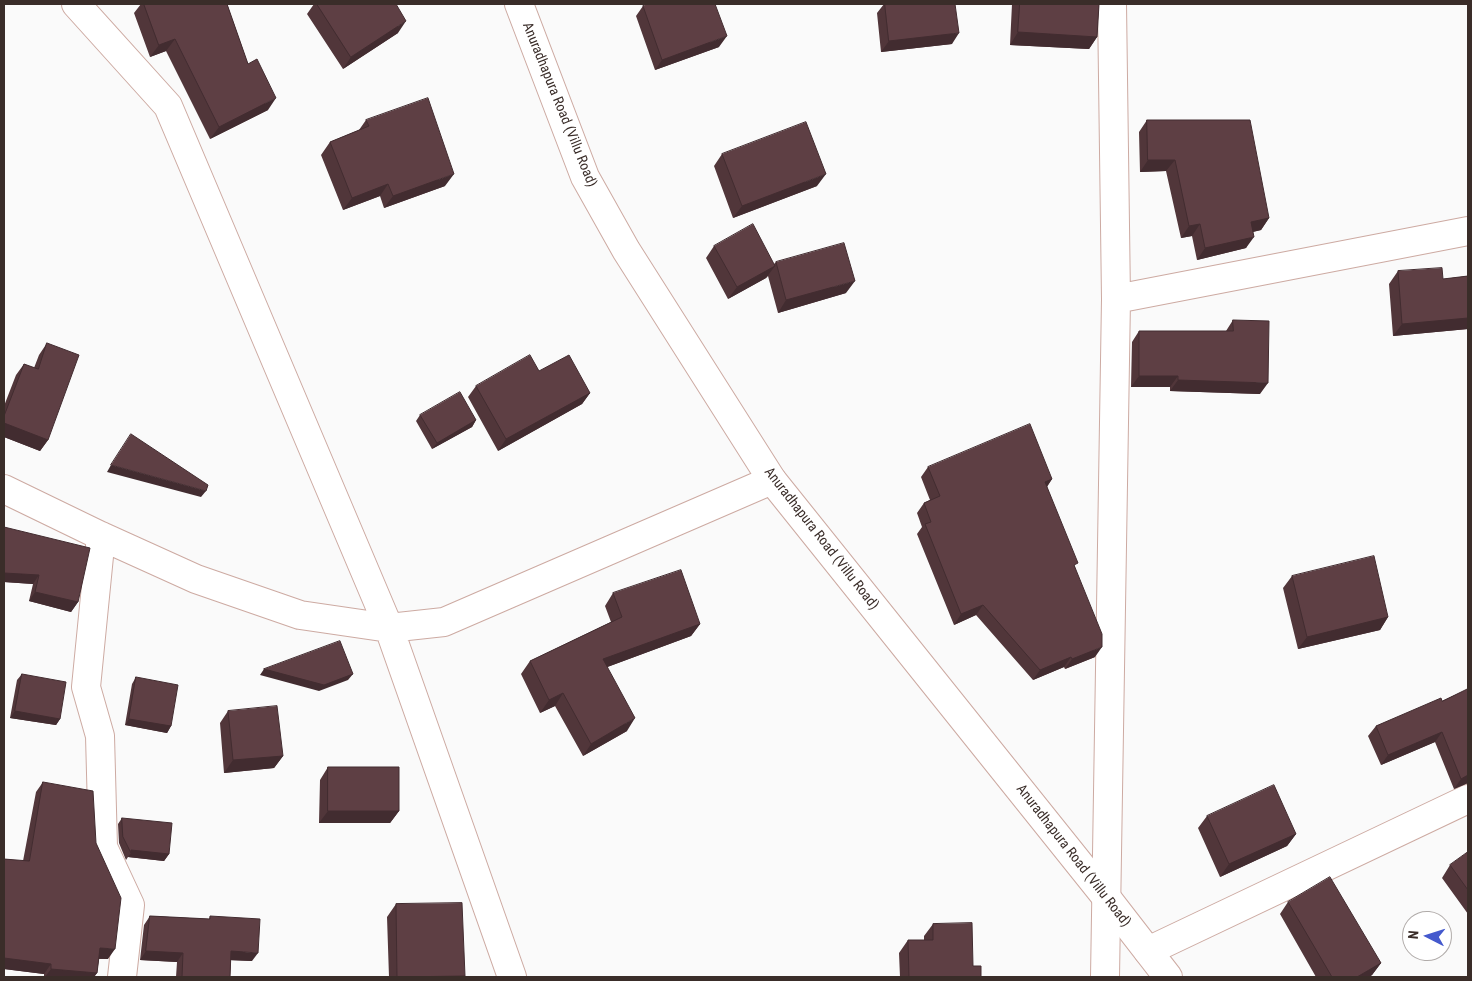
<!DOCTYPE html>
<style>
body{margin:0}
#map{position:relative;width:1472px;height:981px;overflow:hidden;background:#fafafa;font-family:"Roboto Condensed",sans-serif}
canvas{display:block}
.frame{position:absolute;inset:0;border:5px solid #3a2d29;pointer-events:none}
.north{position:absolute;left:1402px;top:911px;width:50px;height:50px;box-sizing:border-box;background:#fff;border:1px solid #b0aba9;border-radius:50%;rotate:275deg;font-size:14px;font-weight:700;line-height:20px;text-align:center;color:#3a2d29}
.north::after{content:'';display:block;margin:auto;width:18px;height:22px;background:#4459cd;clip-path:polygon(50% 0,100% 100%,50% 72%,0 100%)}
</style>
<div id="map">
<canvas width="1472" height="981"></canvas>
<div class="frame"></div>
<div class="north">N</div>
</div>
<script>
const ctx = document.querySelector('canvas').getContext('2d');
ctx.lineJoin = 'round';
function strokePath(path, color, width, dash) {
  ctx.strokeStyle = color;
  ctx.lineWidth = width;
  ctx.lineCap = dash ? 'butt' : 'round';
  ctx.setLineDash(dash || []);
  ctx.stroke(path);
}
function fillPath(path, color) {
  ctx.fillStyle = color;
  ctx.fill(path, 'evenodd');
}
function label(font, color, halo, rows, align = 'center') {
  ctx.font = font + ' "Roboto Condensed",sans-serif';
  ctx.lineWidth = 5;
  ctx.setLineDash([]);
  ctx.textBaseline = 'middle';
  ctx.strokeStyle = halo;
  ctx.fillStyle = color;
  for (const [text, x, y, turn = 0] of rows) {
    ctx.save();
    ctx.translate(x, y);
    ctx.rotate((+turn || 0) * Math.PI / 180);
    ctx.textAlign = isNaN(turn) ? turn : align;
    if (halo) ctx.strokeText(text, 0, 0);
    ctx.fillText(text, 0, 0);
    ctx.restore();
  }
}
const minor = new Path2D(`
 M76,4l92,102 221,522 123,349
 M1116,299l352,-68
 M4,489l97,47 95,43 104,36 89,13 55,-6 328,-142
 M101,536l-15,151 14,49 3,111 27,58 -8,72
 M1148,951l320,-152
 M1105,977l11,-678 -4,-295`);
const primary = new Path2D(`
 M519,4l66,173 41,73 146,230 334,417 62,80`);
strokePath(minor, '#cdaaa2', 30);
strokePath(primary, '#cdaaa2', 30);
strokePath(minor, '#fff', 28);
strokePath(primary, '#fff', 28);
fillPath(new Path2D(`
 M141,4h86l21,60 20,46 -58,29 -44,-88 -16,6 -16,-44z
 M314,4h82l2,29 -55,36 -36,-55z
 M884,4h71l-3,40 -71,8 -4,-39z
 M1012,4h87l-2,33 -8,12 -79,-4z
 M643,6l76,41 -64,23 -19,-54z
 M366,120l79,66 -61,22 -4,-12 -37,14 -22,-55 9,-13 29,-12z
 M1147,120l122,98 -8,12 -8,2 -7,16 -49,12 -5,-24 -11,2 -15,-67 -26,1 -1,-40z
 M722,154l95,32 -84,32 -19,-52z
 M714,246l60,18 2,-2 70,31 -68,20 -10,-37 -2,2 -38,21 -22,-41z
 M1398,271l45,8 25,-3v53l-75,7 -4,-52z
 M1233,320l27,74 -90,-3v-4h-39l1,-45 7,-11h87z
 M47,343l1,97 -8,11 -36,-14v-31l12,-31 8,-11 10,4 5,-13z
 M539,371l51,22 -8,11 -84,47 -30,-54 8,-11z
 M420,415l56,5 -4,7 -40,22 -16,-28z
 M928,467l124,12 -5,8 28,80 20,90 -30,12 -1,-2 -31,13 -57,-65 -22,10 -37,-91 5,-7 -5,-14 7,-10 6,-3 -9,-23z
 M4,527l74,75 -7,10 -42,-11 4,-17 -29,-2z
 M1292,576l96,41 -8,13 -82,19 -15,-61z
 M613,593l87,31 -9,12 -84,31 20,64 -44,25 -28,-50 -15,7 -19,-39 9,-13 81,-39 -6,-16z
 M22,674l38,45 -4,6 -46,-7 7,-38z
 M136,677l35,49 -4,7 -42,-8 7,-41z
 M1468,689v94l-14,6 -19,-47 -54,23 -13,-29 8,-10 66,-25z
 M228,711l55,45 -9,12 -50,5 -4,-50z
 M328,767l71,44 -9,12h-71l1,-43z
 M43,782l53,61 12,116h-9l-2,14 -3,4h-50v-3l-40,-5v-110l19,2 13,-69z
 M1207,816l89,18 -9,12 -67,31 -22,-49z
 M122,818l47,36 -5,7 -36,-4 -2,3 -7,-17 -1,-19z
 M1468,852v62l-26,-36 8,-13z
 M1288,902l93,61 -9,12 -3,2h-53l-36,-63z
 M396,904l68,73h-75l-2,-60z
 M150,916l59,3 1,-3 42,45 -21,-1 -1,17h-54l1,-15 -37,-2 4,-35z
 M933,924l40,42 8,11h-81l-1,-24 9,-13h16v-4z`), '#51363a');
fillPath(new Path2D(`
 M406,21l-8,12 -55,36 8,-12z
 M1018,32l79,5 -8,12 -79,-4z
 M959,33l-7,11 -71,8 8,-11z
 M727,36l-8,11 -64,23 7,-10z
 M175,39l-9,12 -16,6 9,-12z
 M276,98l-8,12 -58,29 9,-12z
 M1148,160h27l-9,11 -26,1z
 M454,174l-9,12 -61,22 9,-12z
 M826,174l-9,12 -84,32 9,-12z
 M388,184l-8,12 -37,14 9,-12z
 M1269,218l-8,12 -18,4 8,-12z
 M1200,224l-8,12 -11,2 8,-12z
 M1254,237l-8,11 -49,12 8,-12z
 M775,266l-9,12 -38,21 9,-12z
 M855,281l-9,12 -68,20 8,-13z
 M1468,318v11l-75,7 9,-12z
 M1139,376h39l-8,11h-39z
 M1178,380l90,3 -8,11 -90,-3z
 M590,393l-8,11 -84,47 8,-12z
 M476,420l-4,7 -40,22 5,-6z
 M4,423l44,17 -8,11 -36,-14z
 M111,465l95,26 -5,6 -94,-25z
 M1052,479l-7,10v-7z
 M4,573l35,2 -6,9 -29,-2z
 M35,592l43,10 -7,10 -42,-11z
 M983,605l-7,10 -22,10 7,-11z
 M1388,617l-8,13 -82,19 9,-12z
 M700,624l-9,12 -97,36 9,-13z
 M1102,647l-7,10 -30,12 7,-10z
 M1071,657l-7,10 -31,13 7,-10z
 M264,669l89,5 -5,6 -29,11 -59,-16z
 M563,693l-8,13 -15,7 9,-13z
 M15,711l45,8 -4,6 -46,-7z
 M635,718l-8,13 -44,25 8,-12z
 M129,719l42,7 -4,7 -42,-8z
 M1442,732l-7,10 -54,23 7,-10z
 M283,756l-9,12 -50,5 9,-13z
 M1468,775v8l-14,6 7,-10z
 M328,811h71l-9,12h-71z
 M1296,834l-9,12 -67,31 9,-13z
 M131,850l38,4 -5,7 -36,-4 3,-4z
 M100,948l15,1 -7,10 -15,-1z
 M146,951l37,2 -6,9 -37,-2z
 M231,951l27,2 -6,8 -27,-1z
 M4,958l47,6 -7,10 -40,-5z
 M1381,963l-9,12 -3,2h-12z
 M51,969l46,4 -3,4h-49z
 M465,976l-1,1h-55z`), '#422c30');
const building = new Path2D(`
 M144,4h83l21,60 9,-5 19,39 -57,29 -44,-88 -16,6z
 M317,4h79l10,17 -55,36z
 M648,4h67l12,32 -65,24 -19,-54z
 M885,4h70l4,29 -70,8z
 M1020,4h79l-2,33 -79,-5z
 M428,98l26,76 -61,22 -5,-12 -36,14 -22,-56 39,-16 -3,-6z
 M1147,120h103l19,98 -18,4 3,15 -49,11 -5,-24 -11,2 -14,-66h-27z
 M806,122l20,52 -84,32 -20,-52z
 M753,224l22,42 -38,21 -23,-41z
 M844,243l11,38 -69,19 -10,-38z
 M1442,268l1,11 25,-3v42l-66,6 -4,-53z
 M1233,320l36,1 -1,62 -90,-3v-4h-39v-45h94z
 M47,343l32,12 -31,85 -44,-17v-7l20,-52 14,5z
 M530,355l9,16 30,-16 21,38 -84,46 -30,-53z
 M460,392l16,28 -39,23 -17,-28z
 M1030,424l22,55 -7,3 33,81 -4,2 28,69v13l-30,12 -1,-2 -31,13 -57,-65 -22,9 -36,-90 6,-2 -7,-19 16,-7 -12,-29z
 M131,434l77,51 -2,6 -95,-26z
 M4,527l86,21 -12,54 -43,-10 4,-17 -35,-2z
 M1374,556l14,61 -81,20 -15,-61z
 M681,570l19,54 -97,35 32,59 -44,26 -28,-51 -14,7 -19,-39 92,-44 -9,-24z
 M340,641l13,33 -29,11 -60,-16z
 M22,674l44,8 -6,37 -45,-8z
 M136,677l42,8 -7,41 -42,-7z
 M1468,689v86l-7,4 -19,-47 -54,23 -12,-29 65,-28 1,3z
 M277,706l6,50 -50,4 -5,-49z
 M328,767h71v44h-71z
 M43,782l50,9 3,52 25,55 -6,51 -15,-1 -3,25 -46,-4v-5l-47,-6v-99l25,2z
 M1274,785l22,49 -67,30 -22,-48z
 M122,818l50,5 -3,31 -38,-4v3l-8,-16z
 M1468,852v38l-18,-25z
 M1330,877l51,86 -24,14h-25l-44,-75z
 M462,903l3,73 -68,1 -1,-73z
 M150,916l60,3v-3l50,3 -2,34 -27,-2 -1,26h-48l1,-24 -37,-2z
 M972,923l1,43h8v11h-72l-1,-37h25v-16z`);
fillPath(building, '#5e3f44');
strokePath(building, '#422c30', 1);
label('14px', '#3a2d29', '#fff', [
 ["Anuradhapura Road (Villu Road)",559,105,68],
 ["Anuradhapura Road (Villu Road)",821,539,52],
 ["Anuradhapura Road (Villu Road)",1073,856,52]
]);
</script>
